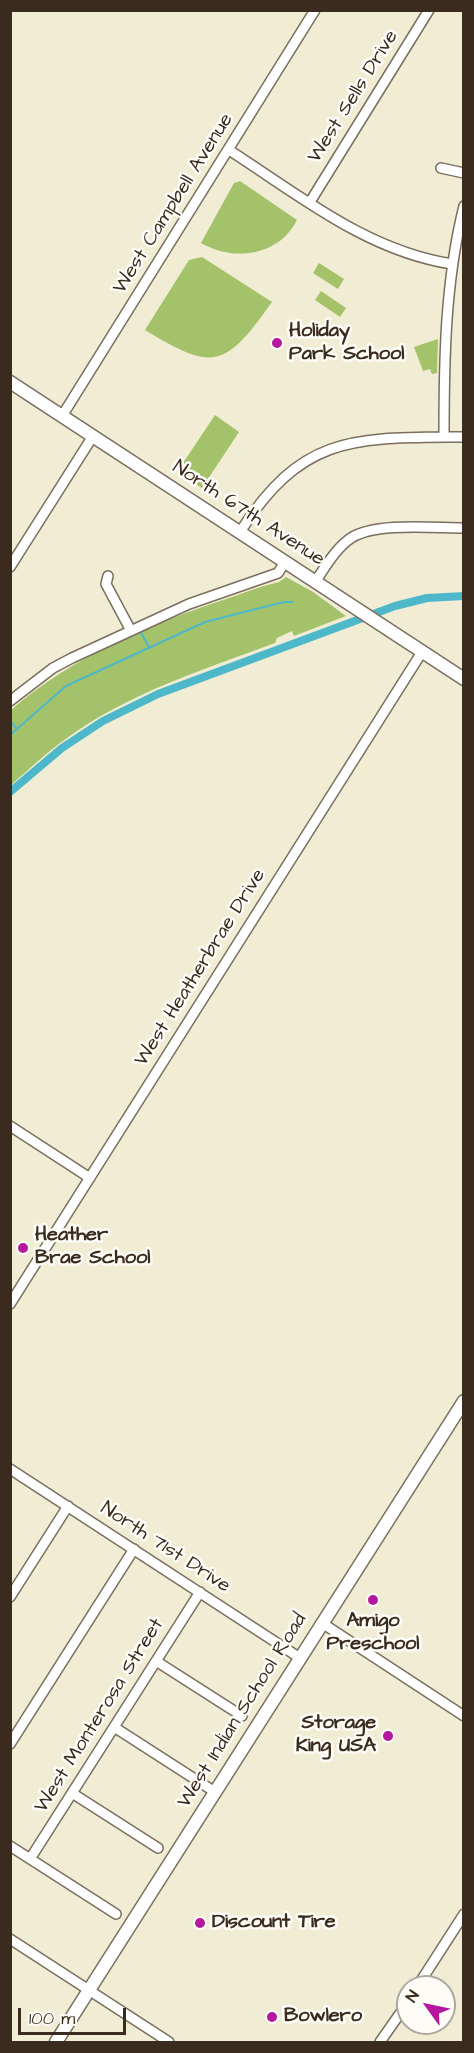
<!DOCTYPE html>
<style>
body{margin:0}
#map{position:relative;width:474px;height:2053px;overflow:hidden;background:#f1ecd4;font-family:"Architects Daughter",sans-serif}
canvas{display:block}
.frame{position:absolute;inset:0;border:12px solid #3b2a1e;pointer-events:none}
.north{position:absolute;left:396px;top:1975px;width:60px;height:60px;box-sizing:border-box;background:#fdfcf7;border:2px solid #afa8a0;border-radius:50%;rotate:303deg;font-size:16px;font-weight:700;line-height:24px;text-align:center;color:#3b2a1e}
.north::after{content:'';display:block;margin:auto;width:21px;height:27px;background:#b5179e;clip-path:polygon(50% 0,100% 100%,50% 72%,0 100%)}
.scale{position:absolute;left:18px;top:2008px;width:108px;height:27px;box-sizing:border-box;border:3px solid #3b2a1e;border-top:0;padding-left:8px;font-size:18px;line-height:21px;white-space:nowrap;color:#3b2a1e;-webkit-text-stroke:4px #fdfcf7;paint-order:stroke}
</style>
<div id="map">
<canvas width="474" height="2053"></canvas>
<div class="frame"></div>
<div class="north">N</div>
<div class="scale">100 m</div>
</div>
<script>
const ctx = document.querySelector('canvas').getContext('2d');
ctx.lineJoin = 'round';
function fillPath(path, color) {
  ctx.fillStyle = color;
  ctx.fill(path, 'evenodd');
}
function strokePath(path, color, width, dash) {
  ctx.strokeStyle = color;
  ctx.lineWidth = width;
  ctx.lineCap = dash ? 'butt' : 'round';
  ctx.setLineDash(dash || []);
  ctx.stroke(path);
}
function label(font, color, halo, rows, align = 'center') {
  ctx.font = font + ' "Architects Daughter",sans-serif';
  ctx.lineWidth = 5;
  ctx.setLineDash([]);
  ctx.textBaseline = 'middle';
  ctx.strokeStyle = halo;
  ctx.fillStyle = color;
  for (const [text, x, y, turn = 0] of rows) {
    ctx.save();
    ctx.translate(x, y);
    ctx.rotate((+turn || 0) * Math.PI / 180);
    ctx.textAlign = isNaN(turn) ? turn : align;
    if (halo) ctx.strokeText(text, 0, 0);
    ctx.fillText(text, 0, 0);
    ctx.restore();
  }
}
fillPath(new Path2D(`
 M240,181l57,39c-18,36 -63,42 -96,23l33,-60z
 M202,257l70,45c-47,66 -58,70 -127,28l44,-70z
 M319,263l25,16 -6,10 -25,-16z
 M321,291l25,17 -6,9 -25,-17z
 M438,339l-1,34 -5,1 -2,-5 -7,2 -9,-24z
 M215,415l24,17 -37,56 -25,-16z
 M286,577l27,15 33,24 -52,20 -2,-5 -15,7 -2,5c-72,27 -150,51 -212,98 -18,13 -35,29 -52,44v-75c61,-53 139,-86 215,-111 18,-6 35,-13 53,-17z`), '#a3c26a');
strokePath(new Path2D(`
 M139,629l10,18
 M10,721l6,7
 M10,735l56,-49 139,-64 79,-20h9`), '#4db8c9', 2);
strokePath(new Path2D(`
 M10,792l52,-44 41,-27 55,-27 237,-88 32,-8 37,-2`), '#4db8c9', 8);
const minor = new Path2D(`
 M229,150c70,45 138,101 223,114
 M441,168l23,5
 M310,202l119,-192
 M62,416l253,-406
 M444,437c0,-77 1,-155 20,-231
 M240,532c63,-99 116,-94 224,-95
 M10,567l83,-131
 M108,576l-2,8 24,45
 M315,582c11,-16 21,-34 36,-44 25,-16 83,-10 113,-10
 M10,701l43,-33 19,-10 117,-54 89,-31 7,-11
 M10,1126l80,52
 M10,1304l412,-652
 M10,1469l290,189
 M10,1597l58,-91
 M322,1623l142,93
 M156,1661l86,55
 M114,1727l101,65
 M10,1744l124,-195
 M72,1793l86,55
 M10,1846l106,68
 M30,1859l170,-267
 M10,1939l159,103
 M417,1987l47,-73
 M380,2042l28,-40`);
const major = new Path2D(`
 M10,382l454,297
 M56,2042l408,-641`);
strokePath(minor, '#7b6e5e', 12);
strokePath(major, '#7b6e5e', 15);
strokePath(minor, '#fff', 9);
strokePath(major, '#fff', 12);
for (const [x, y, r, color] of [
 [277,343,6,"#b5179e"],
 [23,1248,6,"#b5179e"],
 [373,1600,6,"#b5179e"],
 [388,1736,6,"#b5179e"],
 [200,1923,6,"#b5179e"],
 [272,2017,6,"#b5179e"]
]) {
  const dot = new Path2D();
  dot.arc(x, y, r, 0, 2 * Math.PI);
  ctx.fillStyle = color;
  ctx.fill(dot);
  strokePath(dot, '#fdfcf7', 2);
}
label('20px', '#3b2a1e', '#fdfcf7', [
 ["West Sells Drive",354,97,-58],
 ["West Campbell Avenue",174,204,-58],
 ["North 67th Avenue",248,514,33],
 ["West Heatherbrae Drive",201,968,-58],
 ["North 71st Drive",165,1548,33],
 ["West Indian School Road",243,1711,-58],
 ["West Monterosa Street",100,1716,-58]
]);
label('bold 20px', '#3b2a1e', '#fdfcf7', [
 ["Holiday",289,332],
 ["Park School",289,355],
 ["Heather",35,1236],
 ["Brae School",35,1259],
 ["Amigo",373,1622,"center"],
 ["Preschool",373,1645,"center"],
 ["Storage",376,1724,"right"],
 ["King USA",376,1747,"right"],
 ["Discount Tire",212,1923],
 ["Bowlero",284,2017]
], 'left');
</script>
